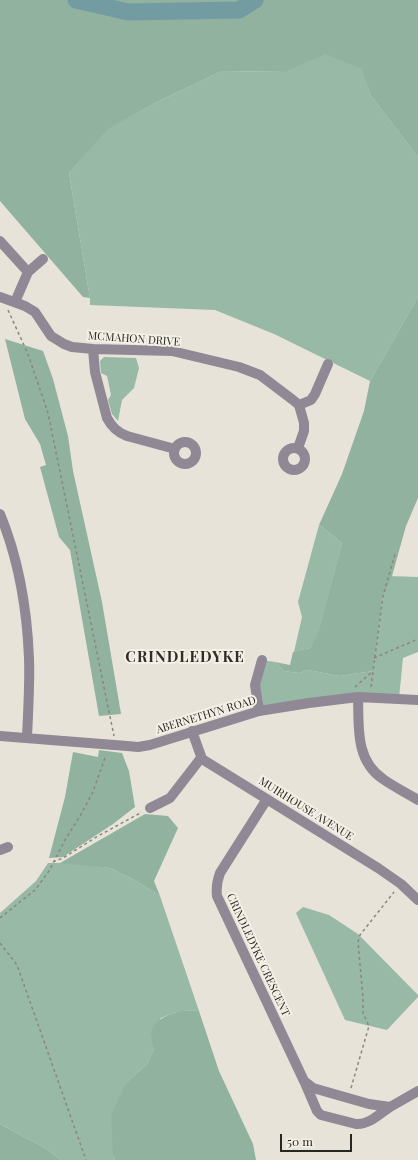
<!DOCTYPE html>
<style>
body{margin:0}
#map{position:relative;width:418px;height:1160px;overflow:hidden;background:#e7e3d9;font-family:"Playfair Display",serif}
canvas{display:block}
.scale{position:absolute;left:280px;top:1134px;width:72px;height:18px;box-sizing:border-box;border:2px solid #282623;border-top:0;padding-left:5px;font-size:12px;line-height:14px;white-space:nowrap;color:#282623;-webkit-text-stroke:3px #f4f0e6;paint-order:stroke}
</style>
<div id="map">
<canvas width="418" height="1160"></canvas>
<div class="scale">50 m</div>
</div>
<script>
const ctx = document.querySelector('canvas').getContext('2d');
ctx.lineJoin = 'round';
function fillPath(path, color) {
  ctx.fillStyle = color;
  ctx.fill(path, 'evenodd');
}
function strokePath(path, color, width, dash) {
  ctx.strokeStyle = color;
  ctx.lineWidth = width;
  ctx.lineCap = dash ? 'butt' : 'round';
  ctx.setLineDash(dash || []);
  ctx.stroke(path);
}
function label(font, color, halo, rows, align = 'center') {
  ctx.font = font + ' "Playfair Display",serif';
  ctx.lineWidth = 4;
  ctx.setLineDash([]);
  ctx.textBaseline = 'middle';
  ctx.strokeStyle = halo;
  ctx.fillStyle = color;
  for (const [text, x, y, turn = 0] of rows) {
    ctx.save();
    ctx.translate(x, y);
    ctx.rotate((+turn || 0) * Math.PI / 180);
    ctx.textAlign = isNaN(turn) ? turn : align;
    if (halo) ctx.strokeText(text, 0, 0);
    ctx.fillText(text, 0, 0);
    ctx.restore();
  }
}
fillPath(new Path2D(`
 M325,53l38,16 8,27 47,61v140l-48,84 -96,-47 -59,-24 -125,-5v-7l-21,-125 38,-44 48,-26 67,-32 65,1z
 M104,357l32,1 3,10 -5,20 -12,12 -4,21 -6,-7 -4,-14 3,-5 -4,-19 -6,-3 -1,-12z
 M319,525l23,18 -24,91 -8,14 -16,4 8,-35 -4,-15z
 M389,576l29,1v75l-15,6 -4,40 -140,13v-44l3,-7 13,2 9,9 15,2 9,-3 31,6 34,-5 10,-75z
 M48,863h22l40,5 28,14 22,14 39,115 -18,-1 -20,8 -10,19 3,12 -7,15 -21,19 -13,73 2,4h-54l-16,-12 -45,-24v-211l36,-32z
 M303,907l26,8 29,19 60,61v2l-31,33 -42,-10 -49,-107z`), '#98b9a6');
fillPath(new Path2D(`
 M0,0h418v157l-47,-61 -9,-27 -37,-15 -38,18 -65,-1 -67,32 -47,26 -39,44 21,125 -7,-1 -83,-96z
 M418,297v201l-12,28 -14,50 -9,20 -10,75 -34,5 -31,-6 -9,3 -15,-2 -9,-9 15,3 3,-13 17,-4 8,-15 24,-90 -23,-18 23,-51 22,-63 6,-30z
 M5,339l38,12 10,28 15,57 5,35 29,131 19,112 -22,2 -29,-166 -11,-13 -19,-70 6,-2 -6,-21 -15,-25z
 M99,750l23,3 7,18 6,36 -22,17 -50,33 -14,1 16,-61 8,-45 25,5z
 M145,814l23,2 10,12 -24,53 6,15 -22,-14 -28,-14 -50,-5z
 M181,1010l18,1 20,60 34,73 3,16h-141l-2,-4 -2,-41 15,-32 21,-19 7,-15c-1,-3 -3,-8 -3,-12 -1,-17 18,-22 30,-27z
 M0,1124l45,24 16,12h-61z`), '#90b29f');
strokePath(new Path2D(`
 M76,0l52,12 111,-2 16,-10`), '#729ca1', 17);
strokePath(new Path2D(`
 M8,310l20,44 20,59 66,323
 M374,658l44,-19
 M355,687l18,-16
 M371,687l12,-91 12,-42
 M53,862l10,-4 35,-22 44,-24
 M0,918l35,-28 14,-19 16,-31 15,-24 12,-22 14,-39
 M0,943l17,22 69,195
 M351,1088l18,-62 -6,-13v-15l-5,-56 2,-7 34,-43`), '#89867f', 1.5, [3, 3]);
strokePath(new Path2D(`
 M0,241l28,31 -13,30
 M28,272l15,-13
 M0,297l25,9 10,6 16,24 13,8 8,3 21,2 79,2 67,16 21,8 33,25 6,5 5,18v8l-6,17
 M93,349l2,23 12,46c5,9 10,14 20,18l48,13
 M299,405l12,-5 4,-6 13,-30
 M174 453a11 11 0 1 1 22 0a11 11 0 1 1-22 0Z
 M283 459a11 11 0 1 1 22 0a11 11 0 1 1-22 0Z
 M0,514c19,46 27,95 29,144 1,27 -1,53 -2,80
 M358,697c1,30 -3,63 25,82 11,8 24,14 35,21
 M259,711l-4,-26 7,-25
 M192,731l10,28 176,109 23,16 17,16
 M0,736l127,10 11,1 12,-2 109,-34 50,-8 49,-6 60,3
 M267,799l-47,74c-3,8 -4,15 -3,23l87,185 9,7 56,16 21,3 28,-16
 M150,808l20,-10 31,-40
 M0,850l8,-3
 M305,1083l12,28 4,4 35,9c13,1 23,-10 34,-17`), '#908894', 10);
label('11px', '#282623', '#f4f0e6', [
 ["MCMAHON DRIVE",134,339,4],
 ["ABERNETHYN ROAD",206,715,-17],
 ["MUIRHOUSE AVENUE",306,809,32],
 ["CRINDLEDYKE CRESCENT",258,955,65]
]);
ctx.letterSpacing = '1px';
label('bold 15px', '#322e27', '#f4f0e6', [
 ["CRINDLEDYKE",185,657]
]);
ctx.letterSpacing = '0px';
</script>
